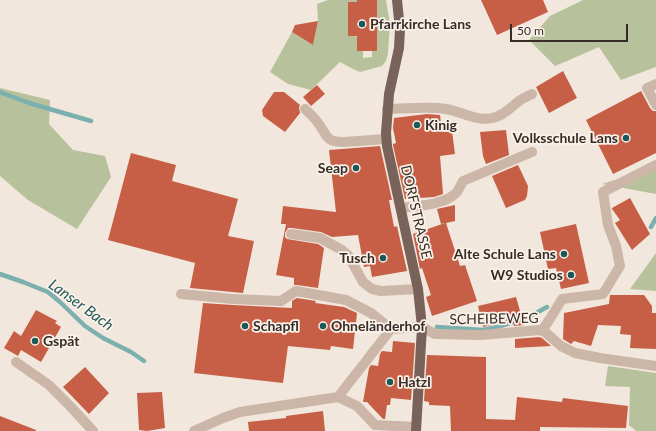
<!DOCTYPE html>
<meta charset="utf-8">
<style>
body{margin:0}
#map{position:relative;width:656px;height:431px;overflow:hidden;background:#f2e7dc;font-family:Lato,sans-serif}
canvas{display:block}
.scale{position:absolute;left:510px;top:24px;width:118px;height:18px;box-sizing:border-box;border:2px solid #372c28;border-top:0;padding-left:5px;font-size:12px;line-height:14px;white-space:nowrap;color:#372c28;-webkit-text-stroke:3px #faf1e9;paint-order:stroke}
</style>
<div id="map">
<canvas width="656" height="431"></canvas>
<div class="scale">50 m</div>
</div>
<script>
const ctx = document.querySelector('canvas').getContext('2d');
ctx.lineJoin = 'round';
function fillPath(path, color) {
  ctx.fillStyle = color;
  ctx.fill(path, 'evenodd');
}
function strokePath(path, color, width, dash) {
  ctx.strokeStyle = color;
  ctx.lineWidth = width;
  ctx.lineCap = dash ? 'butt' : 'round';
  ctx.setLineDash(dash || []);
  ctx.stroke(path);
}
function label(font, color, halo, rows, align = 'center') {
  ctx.font = font + ' Lato,sans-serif';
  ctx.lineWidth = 3.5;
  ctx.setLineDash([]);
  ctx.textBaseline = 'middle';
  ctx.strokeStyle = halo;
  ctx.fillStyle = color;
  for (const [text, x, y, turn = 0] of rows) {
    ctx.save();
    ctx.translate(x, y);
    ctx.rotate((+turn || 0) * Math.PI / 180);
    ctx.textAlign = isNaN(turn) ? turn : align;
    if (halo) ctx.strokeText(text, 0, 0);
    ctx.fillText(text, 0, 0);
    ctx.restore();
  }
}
fillPath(new Path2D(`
 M328,0h29v2h-8l-1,1v32l1,1h6l2,1v14h6v7l9,-1v-6h5v-51h9l4,24 -2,29 -2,8 -4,5 -22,6 -5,-2 -15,-8 -29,28 -23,-6 -18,-12 22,-40 21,13 5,-24 -1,-17z
 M583,0h73v67l-35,13 -22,-33 -32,14 -12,5 -26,-26 21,-24z
 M0,88l50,12 -1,24 24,26 32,6 6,21 -34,52 -49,-29 -28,-24z
 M656,167v27l-54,-10z
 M656,253v38l-26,-2z
 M608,366l48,7v58h-20l-7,-6 1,-38 -25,-1z`), '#b7c29c');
strokePath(new Path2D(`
 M0,92l29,11 62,18
 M651,227l5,-9
 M0,274l23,8 25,10 12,10 25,24 18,12 28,14 13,9
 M437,327l46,3 14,-3 30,-9 20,-11`), '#7bb0af', 4.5);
fillPath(new Path2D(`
 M357,0h20v51h-20v-15h-9v-34h9z
 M481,0h62l5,12 -51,23z
 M318,21l-5,24 -21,-13 3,-7z
 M563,71l14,27 -28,15 -13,-26z
 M317,85l8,9 -14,12 -8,-9z
 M641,91l9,17 3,3h3v42l-43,21 -27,-54z
 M274,92h10l16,13 -1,3 1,5 -15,19 -22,-16 -1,-6z
 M427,114l13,1 2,17 10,-1 3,23 -15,2 3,38 -9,3 -29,2 -12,-54v-1l3,-1 -3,-15 1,-10z
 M506,130l3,25 -23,9 -3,-8 -3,-24z
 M380,146l12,54h-3l5,27 3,-1 10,45 -35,6 -2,-11 -6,1 -6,-32 -26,2 -11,-5 -29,-4h-4l-3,5v4l2,2 31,5 6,4 -6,40 -21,-3h-3v-7l-18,-3 10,-51h-5l2,-18 53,6 -7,-62z
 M131,153l45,12 -4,16 66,18 -10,37 26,5 -11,52 -53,-5 5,-25 -87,-23z
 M518,165l10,21 -1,10 -2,4 -5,2 -14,6 -14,-32z
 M630,198l20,36 -18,16 -17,-27 5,-3 -8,-11v-1z
 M455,205v16l-9,2 14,43 5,-1 12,36 -45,15 -6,-19 5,-2 -9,-27 -2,1 -7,-35 32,-11 -4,1 -4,-15z
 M576,224l13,59 -28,6 -5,-21 -8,1 -8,-37z
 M610,295h34l8,11v7h4v36l-26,-1 1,-13 -11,-1 1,-8 -23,-1 -7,21 -17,-5 -3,3 -8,-5 1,-26 45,-9z
 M516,297l8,28 -10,1 -1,-6 -30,7 -5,-21z
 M297,298l19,3 -1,2 29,4 13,6 -4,36 -22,-3 -1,4 -42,-4 -5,37 -89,-10 9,-70 30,2 59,3v-7z
 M36,310l21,11 -2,2 6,4 -20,35 -20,-12 -3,6 -14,-8 10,-17 7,5z
 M539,337l3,1 9,8 -36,2v-9z
 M393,341l22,2 -4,57 -20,-2 -1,7h-3l-2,14h-2l-16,-17h-4l6,-34 2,-3 7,1 2,-12 2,-3 10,1z
 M427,355l59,2v62l29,1 2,-23 45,5 1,-4 65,8 -2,22 -86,-1v4h-89l-1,-25 -21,-1v-3l-5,-1z
 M85,367l24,26 -20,21 -26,-27z
 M162,392l3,36 -18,3 -8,-1 -2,-37z
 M323,411l2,20h-76l-1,-9 38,-4v-2z
 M0,416l36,14v1h-36z`), '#c65f46');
strokePath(new Path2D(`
 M656,84l-9,4 9,17
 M305,109c5,5 10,9 13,14 10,13 7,19 26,19l42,-3
 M387,109c19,0 40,-3 59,0 18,3 31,14 50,8 10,-3 15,-10 23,-16 4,-3 9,-5 13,-7
 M401,208c15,-2 42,-3 54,-14 4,-3 5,-8 8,-13l69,-29
 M291,234l29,4 22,12 6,5 15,27 9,7 9,2 37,-2
 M181,294l52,5 48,2 15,-10 50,9 25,13 20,16
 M542,331l11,-17 9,-15 41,-5 17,-28 -4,-20 -8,-21 -5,-33 53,-27
 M16,362l33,23 22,22 22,24
 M338,397l19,9 18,19 41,2
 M194,431l29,-13 17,-6 98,-15 53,-68 31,-2 13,7 46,1 59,-5 5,2 16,14 14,7 25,5 56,8`), '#cbb6a8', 10);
strokePath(new Path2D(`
 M397,0l3,29 -1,19 -10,46 -3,39 1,13 31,143 4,38 -6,104`), '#796259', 10);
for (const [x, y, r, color] of [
 [362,24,4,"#1d5859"],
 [417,125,4,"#1d5859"],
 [626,138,4,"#1d5859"],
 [356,168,4,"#1d5859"],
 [564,254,4,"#1d5859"],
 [383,258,4,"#1d5859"],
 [571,275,4,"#1d5859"],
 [245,326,4,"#1d5859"],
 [323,326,4,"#1d5859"],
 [35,341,4,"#1d5859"],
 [390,382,4,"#1d5859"]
]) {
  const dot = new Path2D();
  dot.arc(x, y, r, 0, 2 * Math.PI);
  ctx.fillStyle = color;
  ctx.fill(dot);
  strokePath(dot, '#faf1e9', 1.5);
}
label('bold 14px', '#372c28', '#faf1e9', [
 ["Pfarrkirche Lans",370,24],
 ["Kinig",425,125],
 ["Volksschule Lans",618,138,"right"],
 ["Seap",348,168,"right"],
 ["Alte Schule Lans",556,254,"right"],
 ["Tusch",375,258,"right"],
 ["W9 Studios",563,275,"right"],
 ["Schapfl",253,326],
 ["Ohneländerhof",331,326],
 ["Gspät",43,341],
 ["Hatzl",398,382]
], 'left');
label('14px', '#372c28', '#faf1e9', [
 ["DORFSTRASSE",416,212,77],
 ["SCHEIBEWEG",494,319,-1]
]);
label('italic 15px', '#1d5859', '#faf1e9', [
 ["Lanser Bach",81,305,36]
]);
</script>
